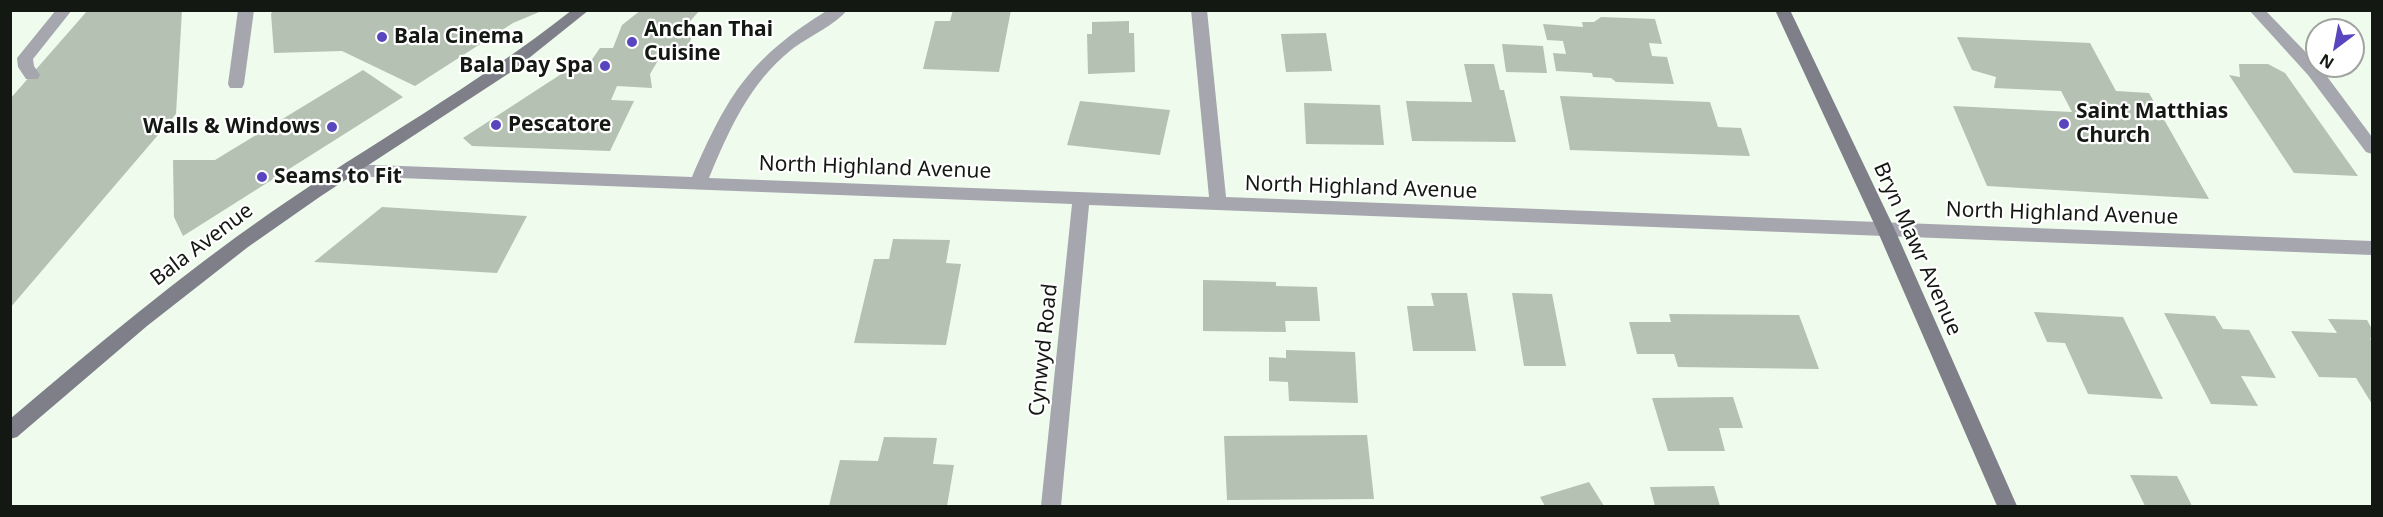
<!DOCTYPE html>
<style>
body{margin:0}
#map{position:relative;width:2383px;height:517px;overflow:hidden;background:#effbec;font-family:"Noto Sans",sans-serif}
canvas{display:block}
.frame{position:absolute;inset:0;border:12px solid #141813;pointer-events:none}
.north{position:absolute;left:2305px;top:18px;width:60px;height:60px;box-sizing:border-box;background:#fff;border:2px solid #a1a3a1;border-radius:50%;rotate:212deg;font-size:16px;font-weight:700;line-height:24px;text-align:center;color:#141813}
.north::after{content:'';display:block;margin:auto;width:21px;height:27px;background:#5946be;clip-path:polygon(50% 0,100% 100%,50% 72%,0 100%)}
</style>
<div id="map">
<canvas width="2383" height="517"></canvas>
<div class="frame"></div>
<div class="north">N</div>
</div>
<script>
const ctx = document.querySelector('canvas').getContext('2d');
ctx.lineJoin = 'round';
function fillPath(path, color) {
  ctx.fillStyle = color;
  ctx.fill(path, 'evenodd');
}
function strokePath(path, color, width, dash) {
  ctx.strokeStyle = color;
  ctx.lineWidth = width;
  ctx.lineCap = dash ? 'butt' : 'round';
  ctx.setLineDash(dash || []);
  ctx.stroke(path);
}
function label(font, color, halo, rows, align = 'center') {
  ctx.font = font + ' "Noto Sans",sans-serif';
  ctx.lineWidth = 4.5;
  ctx.setLineDash([]);
  ctx.textBaseline = 'middle';
  ctx.strokeStyle = halo;
  ctx.fillStyle = color;
  for (const [text, x, y, turn = 0] of rows) {
    ctx.save();
    ctx.translate(x, y);
    ctx.rotate((+turn || 0) * Math.PI / 180);
    ctx.textAlign = isNaN(turn) ? turn : align;
    if (halo) ctx.strokeText(text, 0, 0);
    ctx.fillText(text, 0, 0);
    ctx.restore();
  }
}
fillPath(new Path2D(`
 M88,10h94l-6,104 -166,194v-209z
 M273,10h271l-31,13 -98,63 -73,-35 -68,2 -3,-39z
 M641,10h59l-15,17 10,2 -8,20 -24,3 -13,22 2,14 -35,-2 -6,14 23,1 -24,50 -138,-5 -9,-8 109,-71 14,1 14,-20h13l9,-23z
 M953,10h58l-12,62 -76,-3 12,-48h15z
 M1601,17l54,2 7,25 -13,-1 3,13 15,1 7,27 -58,-2 -5,-4 -18,-1 -1,-4 -36,-2 -3,-18 13,1 -3,-13 -16,-1 -4,-16 40,3 -1,-5h12z
 M1129,21v12h5l1,39 -47,2 -1,-40h5v-12z
 M1326,33l6,38 -46,1 -5,-38z
 M1957,37l133,6 26,48 33,2 60,106 -222,-13 -34,-80 119,6 -11,-21 -67,-3 2,-11 -24,-7z
 M1502,44l41,2 4,27 -41,-1z
 M1464,64h30l6,26h4l12,52 -104,-1 -6,-40 66,1z
 M2239,64h29l17,9 73,103 -64,-3 -65,-98 11,2z
 M363,70l40,27 -220,139 -9,-19 -1,-57h42z
 M1560,96l150,6 8,25 23,1 9,28 -180,-6z
 M1080,101l90,9 -10,45 -93,-10z
 M1304,103l76,2 4,40 -78,-1z
 M382,207l145,9 -30,57 -183,-11z
 M893,239l57,1 -4,23 15,1 -15,81 -92,-2 20,-84h15z
 M1203,280l73,2v4l41,1 3,34h-35l1,11 -83,-1z
 M1431,293h36l9,58h-63l-6,-45h27z
 M1512,293l40,1 14,72h-42z
 M2034,312l89,5 40,82 -75,-5 -23,-51 -18,-1z
 M2164,313l51,3 8,13 26,1 27,48 -35,-2 17,30 -47,-2z
 M1669,314l130,1 20,54 -141,-2 -4,-13h-37l-8,-32h42z
 M2328,319l39,1 5,9v9h-2l2,4v62l-16,-26 -37,-1 -28,-46 46,2z
 M1286,350l69,2 3,51 -69,-2 -1,-19 -19,-1v-24l17,1z
 M1733,397l10,31h-24l6,23h-57l-16,-53z
 M1367,435l7,64 -147,1 -3,-64z
 M884,437l53,1 -4,26 21,1 -7,41h-118l11,-46 38,1z
 M2130,475l47,1 15,30h-47z
 M1589,482l15,24h-59l-5,-9z
 M1714,486l6,20h-65l-5,-19z`), '#b5c1b2');
fillPath(new Path2D(`
 M56,10h16l-39,49 1,7 6,9 -2,4h-12l-8,-12 -1,-9z
 M238,10h16l-10,74 -2,4h-12l-2,-4z
 M2249,10h16l55,57 52,70v17l-6,-2 -58,-77z`), '#a6a6ae');
fillPath(new Path2D(`
 M828,10h19c-10,14 -41,28 -56,40 -42,34 -62,80 -82,128l500,19 -18,-187h16l19,187 1146,44v14l-1283,-50 -28,301h-20l31,-302 -724,-28 -6,-2 -2,-4 2,-4 6,-2 344,13c36,-83 58,-119 136,-167z`), '#a6a6ae');
fillPath(new Path2D(`
 M572,10h17l-75,60 -193,126 -73,51 -101,79 -130,111 -7,2v-20c85,-72 169,-143 260,-206 100,-69 206,-127 302,-203z
 M1775,10h15l105,220 122,276h-20l-120,-276z`), '#7f7f8a');
for (const [x, y, r, color] of [
 [382,37,6,"#5946be"],
 [632,42,6,"#5946be"],
 [605,66,6,"#5946be"],
 [2064,124,6,"#5946be"],
 [496,125,6,"#5946be"],
 [332,127,6,"#5946be"],
 [262,177,6,"#5946be"]
]) {
  const dot = new Path2D();
  dot.arc(x, y, r, 0, 2 * Math.PI);
  ctx.fillStyle = color;
  ctx.fill(dot);
  strokePath(dot, '#fff', 2);
}
label('bold 21px', '#141813', '#fff', [
 ["Anchan Thai",644,30],
 ["Cuisine",644,54],
 ["Bala Cinema",394,37],
 ["Bala Day Spa",593,66,"right"],
 ["Saint Matthias",2076,112],
 ["Church",2076,136],
 ["Pescatore",508,125],
 ["Walls & Windows",320,127,"right"],
 ["Seams to Fit",274,177]
], 'left');
label('21px', '#141813', '#fff', [
 ["North Highland Avenue",875,168,2],
 ["North Highland Avenue",1361,188,2],
 ["North Highland Avenue",2062,214,2],
 ["Bala Avenue",202,245,-37],
 ["Bryn Mawr Avenue",1917,249,66],
 ["Cynwyd Road",1044,350,-84]
]);
</script>
